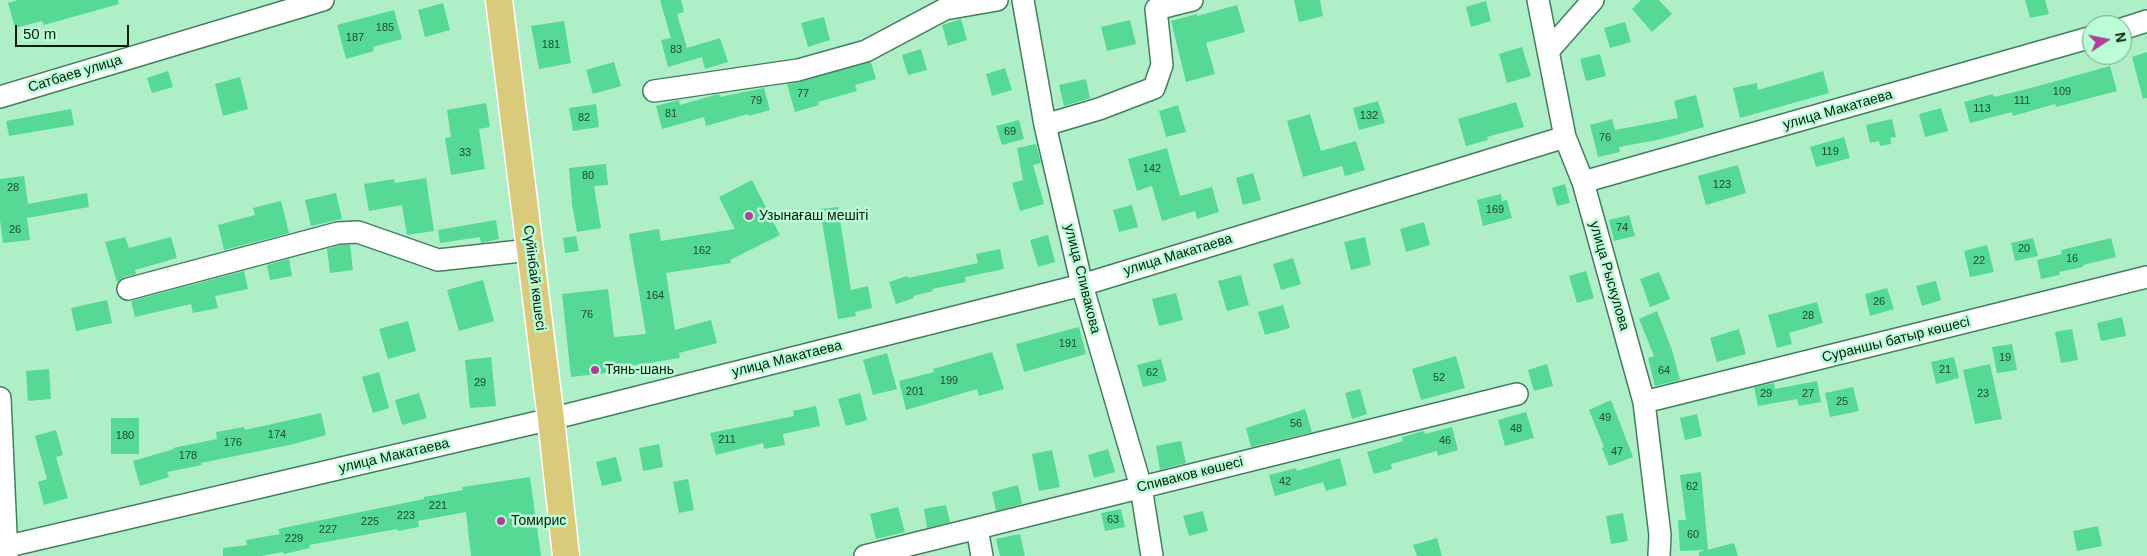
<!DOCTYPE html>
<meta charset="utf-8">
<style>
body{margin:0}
#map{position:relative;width:2147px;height:556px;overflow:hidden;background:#aeefc8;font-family:Helvetica,sans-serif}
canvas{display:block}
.north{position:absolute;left:2082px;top:15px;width:50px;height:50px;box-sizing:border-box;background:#bbfdd5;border:1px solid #71a386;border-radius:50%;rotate:79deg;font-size:14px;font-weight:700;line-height:20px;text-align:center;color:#031d0f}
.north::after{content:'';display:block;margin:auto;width:18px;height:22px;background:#b03d97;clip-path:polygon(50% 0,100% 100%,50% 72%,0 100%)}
.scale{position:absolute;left:15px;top:25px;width:114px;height:22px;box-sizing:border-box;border:2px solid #031d0f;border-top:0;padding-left:6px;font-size:15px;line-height:18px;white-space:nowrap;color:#031d0f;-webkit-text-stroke:4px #bbfdd5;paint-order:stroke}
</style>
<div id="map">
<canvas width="2147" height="556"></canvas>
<div class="north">N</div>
<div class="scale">50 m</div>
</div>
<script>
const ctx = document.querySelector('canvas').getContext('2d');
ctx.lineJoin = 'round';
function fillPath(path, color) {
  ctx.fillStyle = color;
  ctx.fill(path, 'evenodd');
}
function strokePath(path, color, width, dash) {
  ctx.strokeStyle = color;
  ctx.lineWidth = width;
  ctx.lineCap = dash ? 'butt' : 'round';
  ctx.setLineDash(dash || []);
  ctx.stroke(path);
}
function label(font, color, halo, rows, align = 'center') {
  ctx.font = font + ' Helvetica,sans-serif';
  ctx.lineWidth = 5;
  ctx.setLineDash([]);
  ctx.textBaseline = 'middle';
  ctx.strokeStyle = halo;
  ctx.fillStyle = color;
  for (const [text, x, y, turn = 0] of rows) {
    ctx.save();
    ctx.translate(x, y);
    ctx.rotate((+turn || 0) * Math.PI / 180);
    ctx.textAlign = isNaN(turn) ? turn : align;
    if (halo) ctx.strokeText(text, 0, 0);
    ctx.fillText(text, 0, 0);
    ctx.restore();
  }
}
fillPath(new Path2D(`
 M18,0h100l1,4 -75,21 -2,-4 -27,7 -7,-25z
 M660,0h21l3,12 -7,2 10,34 33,-10 8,24 -23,7 -3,-12 -34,10 -7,-27 10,-2z
 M1294,0h26l3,16 -24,6z
 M1641,0h18l13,14 -20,18 -20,-23z
 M2025,0h20l4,14 -19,4z
 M1486,1l5,20 -20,6 -5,-20z
 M443,3l7,27 -25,7 -7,-27z
 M1237,5l8,27 -39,11 9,31 -29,8 -15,-61 26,-7v2z
 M394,10l8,29 -29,8 1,4 -28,8 -9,-34z
 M824,17l6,23 -22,7 -7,-24z
 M961,19l6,21 -19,6 -6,-21z
 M1130,20l6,24 -29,7 -6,-24z
 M564,21l7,42 -32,6 -8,-43z
 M1625,22l6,20 -21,6 -6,-20z
 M1522,47l9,29 -24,7 -8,-29z
 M921,49l6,21 -19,5 -6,-20z
 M2147,52v46l-4,1 -11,-42z
 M1600,54l6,22 -20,5 -6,-22z
 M614,62l7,24 -28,8 -7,-24z
 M871,62l5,17 -21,6 2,6 -39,11 1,3 -24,7 -8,-28z
 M2110,66l7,25 -61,16 -1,-3 -42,12 -1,-4 -42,11 -6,-21 29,-8 1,3 37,-9z
 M1005,68l7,22 -20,6 -6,-22z
 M168,71l5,16 -21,6 -5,-15z
 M1823,71l6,22 -89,25 -7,-30 24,-5 1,7z
 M240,77l8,32 -25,7 -8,-32z
 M1086,79l4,19 -26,8 -5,-21z
 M764,88l6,22 -21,6 -1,-2 -42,12 -2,-9 -42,12 -6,-23 23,-6 1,5 35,-10 4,-1 1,3z
 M1696,95l8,32 -42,12 -43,8 1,5 -22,5 -8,-32 22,-6 3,11 63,-12 -4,-17z
 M1378,101l7,22 -26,7 -6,-22z
 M1516,102l8,25 -37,10 1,3 -22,6 -8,-27z
 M486,103l4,24 -11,2 6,40 -34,6 -6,-37 6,-1 -4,-27z
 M596,104l3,23 -26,4 -4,-23z
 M1178,105l8,27 -20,5 -7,-26z
 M1941,108l7,23 -23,6 -6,-23z
 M71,109l3,16 -65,11 -3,-15z
 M1310,114l11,37 35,-10 9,29 -20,6 -3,-10 -39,11 -16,-56z
 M1892,119l4,18 -6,1 1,6 -11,2 -1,-5 -9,2 -4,-18z
 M1019,120l5,19 -22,6 -6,-19z
 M1844,137l6,21 -34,9 -6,-20z
 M1036,144l5,19 -8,2 11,39 -24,7 -8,-28 11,-3 -6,-32z
 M1167,148l13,48 32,-9 7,25 -22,7 -2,-8 -33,10 -10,-35 -15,5 -9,-32z
 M606,164l2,21 -14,1 7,42 -24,4 -5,-28 -3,-36z
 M1738,165l8,28 -40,12 -8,-29z
 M1253,173l8,27 -18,5 -7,-27z
 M24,176l4,28 59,-11 2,14 -62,11 3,22 -27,3 -3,-23v-41z
 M426,178l8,53 -27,4 -5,-30 -33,6 -5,-27 30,-5 1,4z
 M752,180l28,55 -50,25 1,3 -65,10 9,57 36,-10 6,23 -38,10 1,5 -50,8 1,4 -60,7 -9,-83 46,-5 6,48 32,-3 -17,-100 30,-5 2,12 74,-12 -16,-32z
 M1565,184l5,19 -13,3 -5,-18z
 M336,193l6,26 -31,7 -6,-26z
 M1501,194l1,7 5,-1 5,18 -29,8 -6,-26z
 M281,201l8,32 -65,17 -6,-25 37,-10 -2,-7z
 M1132,205l6,22 -19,5 -6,-22z
 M838,207l13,83 17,-4 4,22 -17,4 1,4 -18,3 -18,-110z
 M1629,215l6,21 -21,5 -5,-21z
 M496,220l3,19 -18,4 -1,-6 -40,6 -2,-13z
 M1424,222l6,23 -24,7 -6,-23z
 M1048,235l7,27 -17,5 -8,-27z
 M576,236l3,15 -14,2 -2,-15z
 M125,237l4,11 42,-11 6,21 -42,12 1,4 -12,3 -7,5 -12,-40z
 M1365,237l6,28 -20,5 -7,-28z
 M2033,238l5,18 -23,5 -4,-18z
 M2111,238l5,19 -33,8v2l-24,5 1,3 -19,4 -4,-19 25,-6 -1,-4z
 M340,245h10l3,25 -23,3 -3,-24z
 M1987,245l7,27 -24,5 -6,-26z
 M1000,249l4,20 -39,8 1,5 -34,7 1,2 -20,5 1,2 -18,6 -7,-22 18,-6 1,2 70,-15 -2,-9z
 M1293,258l8,26 -20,6 -8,-26z
 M289,259l3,17 -22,4 -3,-15z
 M244,271l4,18 -33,7 3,12 -25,5 -2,-9 -56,13 -4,-16z
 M1586,271l8,27 -17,5 -8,-27z
 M1659,272l11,27 -20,8 -10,-28z
 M1241,275l8,30 -22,6 -9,-30z
 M483,280l11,41 -35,10 -12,-41z
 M1936,281l5,19 -19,6 -6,-20z
 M1887,288l7,21 -24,7 -5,-22z
 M1176,293l7,27 -24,6 -7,-27z
 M107,300l5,23 -36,8 -5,-23z
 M1817,302l6,21 -34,10 3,11 -15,4 -9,-33z
 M1283,305l7,23 -25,7 -7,-23z
 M1657,311l15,39 8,30 -25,6 -7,-28 6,-2 -15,-37z
 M2122,317l4,19 -25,5 -4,-18z
 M408,321l8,30 -28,8 -9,-30z
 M1079,327l7,27 -62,18 -8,-28z
 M1739,329l7,25 -29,8 -7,-24z
 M2072,329l6,31 -17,3 -6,-31z
 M2012,344l5,26 -20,3 -5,-26z
 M992,352l12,37 -25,7 -2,-7 -71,21 -7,-29 35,-9 -1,-3z
 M887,353l10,36 -24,6 -10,-35z
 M1456,356l9,32 -44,12 -9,-31z
 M491,357l5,49 -26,2 -5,-48z
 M1954,357l5,21 -23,6 -5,-22z
 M1161,359l6,22 -24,6 -6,-22z
 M1547,364l6,22 -19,5 -6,-21z
 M1990,364l12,55 -27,5 -12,-54z
 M49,369l2,30 -23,2 -2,-30z
 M379,372l10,36 -16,5 -11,-36z
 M1817,381l4,21 -22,4 -2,-7 -39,7 -4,-19 20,-4 1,6z
 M1853,387l6,24 -29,6 -5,-24z
 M1360,389l7,25 -15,5 -7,-26z
 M419,393l8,25 -25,7 -7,-25z
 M860,393l7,27 -21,6 -8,-27z
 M1611,400l22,57 -24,9 -7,-18 2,-1 -15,-37z
 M816,406l4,20 -37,8 2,11 -21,4 -1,-6 -47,12 -6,-22 84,-17 -1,-5z
 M1305,409l7,23 -61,15 -5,-19z
 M1526,412l8,26 -29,8 -7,-26z
 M321,413l5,22 -32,9 -93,19 1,2 -35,7 2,5 -29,9 -7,-25 41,-12 -1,-1 44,-9 -1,-7 28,-5 1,3z
 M1697,414l5,22 -17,4 -5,-22z
 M111,418h28v36h-28z
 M1452,427l6,23 -20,6 -1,-5 -46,13 1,5 -18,5 -7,-22 36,-11 -1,-4 22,-6 1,3z
 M56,430l7,25 -7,2 12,41 -24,7 -6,-23 9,-3 -12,-43z
 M1181,441l5,22 -26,7 -4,-24z
 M659,444l4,23 -20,4 -4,-23z
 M1108,449l7,23 -21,6 -6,-23z
 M1052,450l8,37 -21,4 -7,-37z
 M616,457l6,24 -20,5 -6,-24z
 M1340,458l7,27 -21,6 -3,-9 -48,14 -6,-21 27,-7 1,3z
 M1701,472l7,78 -28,1 -2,-31h8l-6,-45z
 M530,477l11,79h-70l-5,-44 -48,9 1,6 -21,4 -1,-2 -88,16 1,3 -26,6 -1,-2 -22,4h-38v-8l24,-3 -1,-5 34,-6 -2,-5 146,-30v-2l39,-7 -1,-3z
 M688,479l6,31 -15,3 -6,-31z
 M1018,485l4,19 -26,7 -4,-19z
 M946,505l4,17 -23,6 -3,-19z
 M898,507l7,25 -29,7 -6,-25z
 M1121,509l4,18 -20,4 -4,-18z
 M1203,511l5,20 -19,5 -6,-20z
 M1623,513l5,28 -17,3 -5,-28z
 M2098,526l4,20 -25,5 -4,-20z
 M1020,534l5,22h-25l-4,-17z
 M1437,538l5,18h-25l-4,-11z
 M1734,543l4,13h-39v-4z`), '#56d995');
const minor = new Path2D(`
 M1023,0l22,125 37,160 59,202 11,69
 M1538,0l27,137 18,45 61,220 16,133 -1,21
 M2122,29l25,-8
 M1549,50l44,-50
 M654,91l144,-21 68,-19 79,-42 52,-9
 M0,97l323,-97
 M1045,125l54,-16 55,-21 8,-23 -6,-56 36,-9
 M1583,182l509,-145
 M128,289l210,-56 20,-1 80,28 92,-10
 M0,398l7,158
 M1644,402l503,-125
 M977,528l5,28
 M0,548l551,-129 531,-134 483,-148
 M865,556l652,-162`);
const major = new Path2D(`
 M499,0l52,419 15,137`);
strokePath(minor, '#417f5c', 24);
strokePath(major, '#fff', 29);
strokePath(minor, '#fff', 21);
strokePath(major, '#dacb7c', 26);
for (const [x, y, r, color] of [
 [749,216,5,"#b03d97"],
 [595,370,5,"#b03d97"],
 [501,521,5,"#b03d97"]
]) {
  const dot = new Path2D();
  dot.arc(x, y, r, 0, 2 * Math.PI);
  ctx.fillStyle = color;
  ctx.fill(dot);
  strokePath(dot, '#bbfdd5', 2);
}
label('11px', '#184c30', null, [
 ["185",385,28],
 ["187",355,38],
 ["181",551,45],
 ["83",676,50],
 ["109",2062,92],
 ["77",803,94],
 ["79",756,101],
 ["111",2022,101],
 ["113",1982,109],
 ["81",671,114],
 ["132",1369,116],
 ["82",584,118],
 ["69",1010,132],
 ["76",1605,138],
 ["119",1830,152],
 ["33",465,153],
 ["142",1152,169],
 ["80",588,176],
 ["123",1722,185],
 ["28",13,188],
 ["169",1495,210],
 ["74",1622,228],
 ["26",15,230],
 ["20",2024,249],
 ["162",702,251],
 ["16",2072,259],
 ["22",1979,261],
 ["164",655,296],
 ["26",1879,302],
 ["76",587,315],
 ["28",1808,316],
 ["191",1068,344],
 ["19",2005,358],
 ["21",1945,370],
 ["64",1664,371],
 ["62",1152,373],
 ["52",1439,378],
 ["199",949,381],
 ["29",480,383],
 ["201",915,392],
 ["29",1766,394],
 ["27",1808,394],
 ["23",1983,394],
 ["25",1842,402],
 ["49",1605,418],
 ["56",1296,424],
 ["48",1516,429],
 ["174",277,435],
 ["180",125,436],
 ["211",727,440],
 ["46",1445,441],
 ["176",233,443],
 ["47",1617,452],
 ["178",188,456],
 ["42",1285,482],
 ["62",1692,487],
 ["221",438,506],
 ["223",406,516],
 ["63",1113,520],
 ["225",370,522],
 ["227",328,530],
 ["60",1693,535],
 ["229",294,539]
]);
label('14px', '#031d0f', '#bbfdd5', [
 ["Сатбаев улица",75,74,-17],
 ["улица Макатаева",1838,110,-16],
 ["улица Макатаева",1178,255,-17],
 ["улица Рыскулова",1609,276,74],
 ["Сүйінбай көшесі",534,278,83],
 ["улица Спивакова",1082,279,76],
 ["Сураншы батыр көшесі",1896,340,-14],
 ["улица Макатаева",787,359,-14],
 ["улица Макатаева",394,456,-13],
 ["Спиваков көшесі",1190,475,-14]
]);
label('14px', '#031d0f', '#bbfdd5', [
 ["Узынағаш мешіті",759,216],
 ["Тянь-шань",605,370],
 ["Томирис",511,521]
], 'left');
</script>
